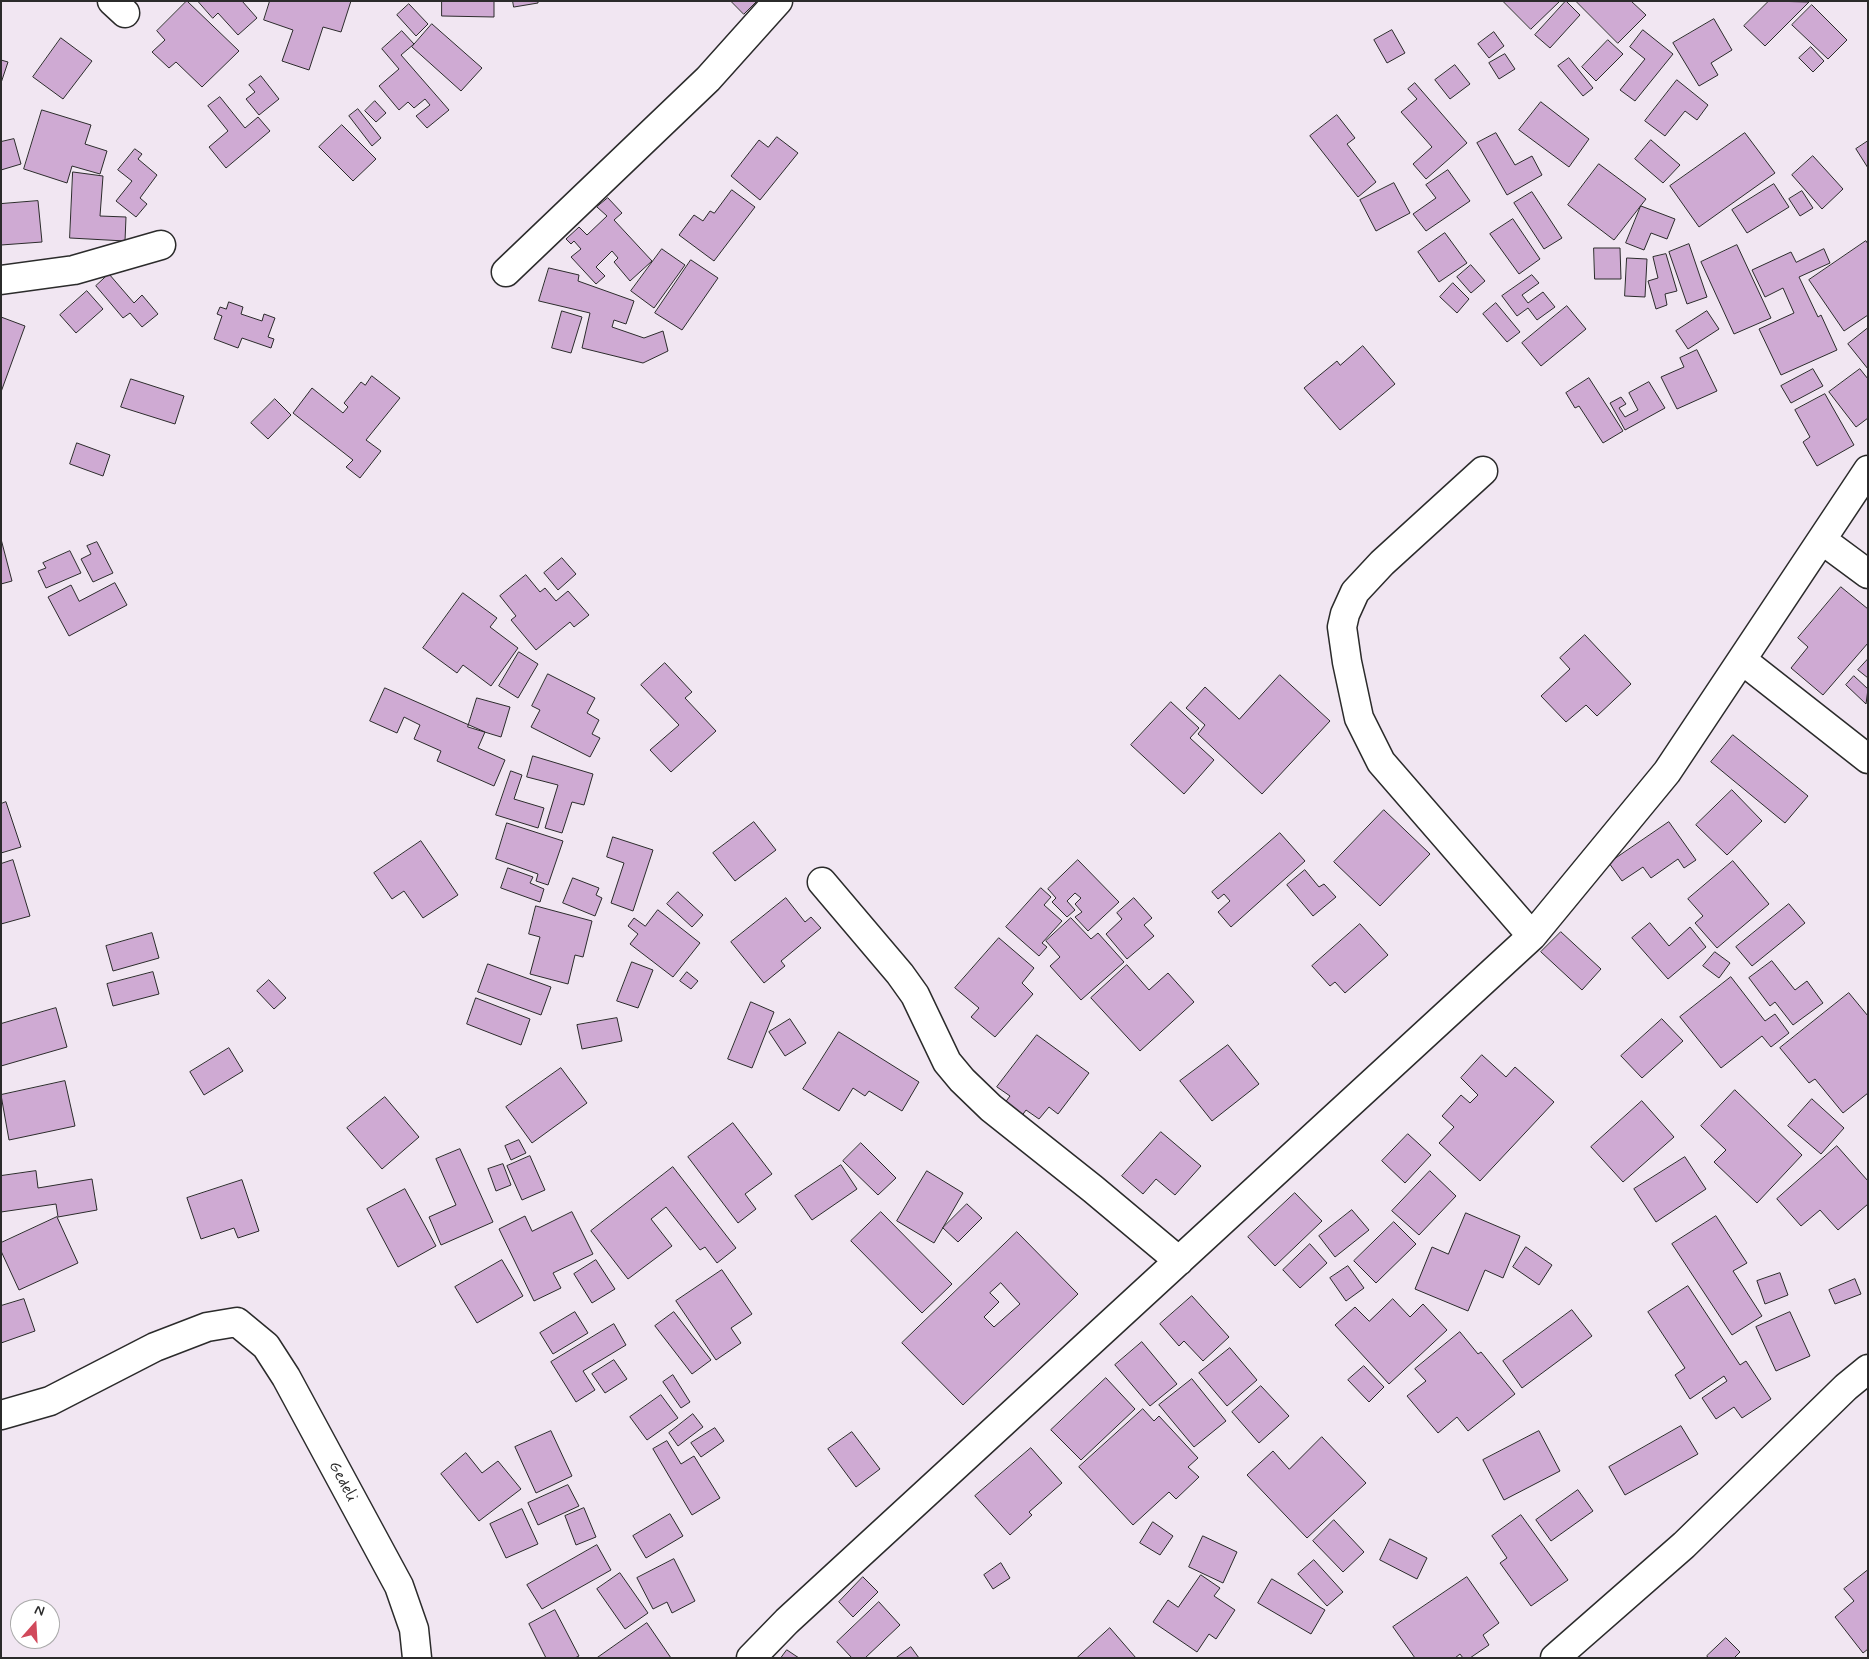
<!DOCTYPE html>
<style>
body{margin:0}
#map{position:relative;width:1869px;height:1659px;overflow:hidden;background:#f1e6f2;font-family:Mynerve,sans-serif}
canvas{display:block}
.frame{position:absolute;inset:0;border:2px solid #2b2b2b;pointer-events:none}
.north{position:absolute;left:10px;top:1599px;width:50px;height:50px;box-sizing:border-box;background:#fff;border:1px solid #aaa;border-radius:50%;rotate:19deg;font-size:14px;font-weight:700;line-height:20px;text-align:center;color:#2b2b2b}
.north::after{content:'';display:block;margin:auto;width:18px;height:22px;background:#d1495b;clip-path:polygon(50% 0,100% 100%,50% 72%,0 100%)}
</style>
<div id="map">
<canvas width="1869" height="1659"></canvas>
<div class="frame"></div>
<div class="north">N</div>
</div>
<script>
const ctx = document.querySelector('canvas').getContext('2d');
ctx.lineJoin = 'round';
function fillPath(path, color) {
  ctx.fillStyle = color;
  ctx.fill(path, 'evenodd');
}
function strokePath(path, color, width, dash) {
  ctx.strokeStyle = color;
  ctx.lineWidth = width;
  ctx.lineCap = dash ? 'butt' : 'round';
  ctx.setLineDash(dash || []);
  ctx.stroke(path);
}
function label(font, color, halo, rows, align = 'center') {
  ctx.font = font + ' Mynerve,sans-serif';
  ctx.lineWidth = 4.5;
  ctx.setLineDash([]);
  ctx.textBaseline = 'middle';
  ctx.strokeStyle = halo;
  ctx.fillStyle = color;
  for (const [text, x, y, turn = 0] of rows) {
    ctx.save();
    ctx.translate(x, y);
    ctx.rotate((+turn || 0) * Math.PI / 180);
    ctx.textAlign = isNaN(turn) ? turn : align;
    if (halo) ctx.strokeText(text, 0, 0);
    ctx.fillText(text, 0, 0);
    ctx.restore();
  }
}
const building = new Path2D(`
 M187,1l52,50 -37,36 -26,-25 -7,6 -17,-16 13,-12 -8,-9z
 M198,1h44l15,17 -19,17 -20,-22 -5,5z
 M270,1h81l-10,31 -18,-5 -14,43 -27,-9 11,-31 -29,-10z
 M442,1h52v16l-52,-1z
 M513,1h25v2l-24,4z
 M731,1h26l-13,13z
 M1503,1h57l-29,28z
 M1566,1l14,14 -30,33 -15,-13z
 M1576,1h55l15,14 -28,28z
 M1769,1l40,1 -44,44 -21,-20z
 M409,4l19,20 -12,12 -19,-21z
 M1812,5l35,35 -19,19 -36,-34z
 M1714,19l18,31 -21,13 7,12 -19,11 -26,-43z
 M432,24l50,44 -21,23 -49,-44z
 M1392,30l13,23 -18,10 -13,-23z
 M1643,30l30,24 -38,47 -15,-11 25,-31 -15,-12z
 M402,31l12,13 -13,11 48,55 -22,18 -11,-12 14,-11 -5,-6 -11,9 -6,-6 -9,8 -20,-24 20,-17 -17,-20z
 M1494,32l10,14 -15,12 -11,-14z
 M61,38l31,23 -29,38 -30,-22z
 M1608,40l15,14 -27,27 -14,-14z
 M1811,47l13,14 -11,11 -14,-14z
 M1505,54l10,15 -16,10 -10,-16z
 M1569,58l24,30 -10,8 -25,-30z
 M1,60l7,2 -7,21z
 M1455,65l15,19 -20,15 -15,-19z
 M261,76l18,23 -20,16 -13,-16 9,-7 -6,-7z
 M1677,80l31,25 -11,15 -12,-9 -20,25 -20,-15z
 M1415,83l52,60 -41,36 -13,-15 19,-17 -31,-35 16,-13 -9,-10z
 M220,97l25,31 13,-11 12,14 -44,37 -17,-21 19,-16 -20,-25z
 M375,101l11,12 -10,9 -11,-11z
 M1541,102l48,37 -20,28 -50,-37z
 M358,109l23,29 -9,8 -23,-30z
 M42,110l49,15 -6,19 22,7 -7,23 -28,-8 -5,17 -43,-14z
 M1337,115l18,23 -8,6 29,38 -18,15 -48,-61z
 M342,125l34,34 -23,22 -34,-34z
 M1496,133l19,32 17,-9 10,19 -35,20 -30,-52z
 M1745,133l30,40 -76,54 -29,-41z
 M777,137l21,16 -38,47 -29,-24 28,-36 9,7z
 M14,139l7,25 -20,6v-28z
 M1651,140l29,25 -17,18 -28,-24z
 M1868,141v27l-12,-19z
 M135,149l7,5 -4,5 19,16 -17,23 7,6 -11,13 -20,-16 16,-20 -14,-11z
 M1813,156l30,33 -21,20 -30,-34z
 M1599,164l47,35 -32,41 -46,-35z
 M1448,170l22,31 -44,30 -13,-17 23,-16 -10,-13z
 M73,172l30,4 -3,40 26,1 -1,24 -55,-3z
 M1394,183l16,30 -34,18 -16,-31z
 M1774,184l15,23 -42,26 -15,-23z
 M732,190l23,17 -41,54 -35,-26 15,-20 9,6 7,-10 4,2z
 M1802,191l11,17 -13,8 -11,-17z
 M1532,192l30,46 -18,11 -30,-46z
 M608,198l14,15 -8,7 38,41 -22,20 -16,-19 4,-4 -6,-7 -16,16 9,9 -9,8 -25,-27 10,-8 -7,-8 -3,3 -5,-5 13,-12 8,8 20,-19 -10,-9z
 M38,201l4,41 -41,3v-41z
 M1641,206l34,13 -8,20 -16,-6 -7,17 -18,-7z
 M1513,219l27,40 -21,15 -29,-40z
 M1445,233l22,30 -28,19 -21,-30z
 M1866,241l2,3v71l-24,16 -35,-51z
 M1689,244l18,53 -20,7 -18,-52z
 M1737,245l34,73 -37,16 -33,-72z
 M1594,248h26l1,31h-26z
 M662,249l23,16 -31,43 -23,-17z
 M1824,249l6,14 -31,14 19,40 3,-2 16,35 -56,25 -22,-46 35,-16 -11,-25 -18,9 -13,-27 39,-18 5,10z
 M1666,254l11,37 -12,3 2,11 -11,4 -8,-28 10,-3 -5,-21z
 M1627,258l20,1 -2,38 -20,-1z
 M691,260l27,18 -36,52 -27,-17z
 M1471,265l14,16 -14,12 -14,-16z
 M549,268l30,7 -1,6 56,20 -8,23 -12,-4 -2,7 32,11 19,-7 5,20 -25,12 -61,-15 8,-35 -51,-12z
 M109,274l25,29 8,-8 16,19 -16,13 -12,-14 -7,5 -27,-32z
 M1532,275l7,8 -17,12 6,8 15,-11 12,15 -18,13 -9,-12 -11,8 -15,-20z
 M1453,283l16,16 -12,14 -17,-16z
 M87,291l16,18 -27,24 -16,-18z
 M229,302l14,5 -2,7 21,7 2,-7 11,4 -7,19 6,2 -3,9 -29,-10 -4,10 -24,-9 8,-23 -5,-2 3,-7 6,2z
 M1496,303l24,29 -13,10 -24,-28z
 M1567,306l19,23 -45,37 -19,-23z
 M562,311l20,6 -11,36 -19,-5z
 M1707,311l12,18 -31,20 -12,-18z
 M1,317l24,9 -24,66z
 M1868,328v41l-20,-25z
 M1363,346l32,38 -55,46 -36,-42 33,-27 3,4z
 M1697,350l20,41 -40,18 -16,-32 23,-10 -4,-9z
 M1813,369l10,17 -32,17 -10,-17z
 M1860,369l8,10v39l-12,9 -27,-35z
 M372,376l28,22 -34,42 15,11 -21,27 -14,-11 7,-7 -60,-47 19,-25 31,25 5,-6 -4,-4 17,-21 4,3z
 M1589,378l34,53 -20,12 -24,-37 -4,2 -9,-15z
 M131,379l53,17 -9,28 -54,-17z
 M1649,382l16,26 -40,22 -15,-27 11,-6 5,7 -7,4 6,9 13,-7 -9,-17z
 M1825,394l29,51 -37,21 -14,-24 7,-5 -15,-27z
 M275,399l16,16 -23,24 -17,-16z
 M77,443l33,12 -7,21 -33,-12z
 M1,539l11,42 -11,3z
 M97,542l16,31 -20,9 -12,-23 10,-5 -4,-8z
 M70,551l11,22 -35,15 -8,-17 8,-3 -3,-5z
 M562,558l14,16 -18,16 -14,-17z
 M526,575l14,17 5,-4 11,13 12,-10 21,24 -15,12 -4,-5 -34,28 -25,-30 5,-4 -16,-20z
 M115,583l12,22 -58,31 -21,-39 23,-12 8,16z
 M1841,587l27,22v34l-45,52 -32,-27 17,-21 -10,-9z
 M463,593l34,25 -7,9 28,21 -27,38 -28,-21 -6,8 -34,-25z
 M1585,635l46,49 -34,32 -11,-11 -20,17 -25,-26 29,-27 -10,-11z
 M519,652l19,12 -20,34 -19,-12z
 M1868,659v19l-10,-8z
 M665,663l27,29 -7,6 31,33 -45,41 -21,-22 29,-25 -38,-40z
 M548,674l47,24 -8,15 12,7 -7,14 8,4 -10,19 -59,-30 9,-17 -8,-4z
 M1280,675l50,46 -68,73 -64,-60 7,-9 -19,-17 19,-21 34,32z
 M1854,676l14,13 -2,15 -20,-19z
 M385,688l100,44 -7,16 27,12 -11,26 -57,-25 4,-10 -27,-12 6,-14 -16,-8 -7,16 -27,-12z
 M477,698l33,9 -9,30 -33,-10z
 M1171,702l28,26 -9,10 24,22 -30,34 -53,-49z
 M1733,735l75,61 -23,27 -74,-61z
 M533,756l60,18 -9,31 -12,-3 -10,31 -17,-5 13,-43 -31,-8z
 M511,771l11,4 -8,24 30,9 -6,20 -42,-13z
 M1732,790l30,31 -35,34 -31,-30z
 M6,802l15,45 -20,6v-49z
 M1384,810l46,44 -50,52 -46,-44z
 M754,822l22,28 -41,31 -22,-28z
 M1669,822l27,38 -12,8 -6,-9 -27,19 -8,-11 -21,14 -13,-18z
 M507,823l56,18 -15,44 -12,-4 2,-7 -42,-15z
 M1280,833l25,28 -74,66 -13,-15 12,-11 -6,-7 -6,5 -6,-7z
 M613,837l40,13 -20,61 -22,-8 13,-40 -17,-6z
 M421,841l37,54 -35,23 -19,-27 -12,8 -18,-26z
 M13,860l17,56 -29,8v-60z
 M1078,860l41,42 -31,29 -13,-14 7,-5 -7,-8 6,-6 -6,-5 -8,8 8,9 -8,7 -15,-15 4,-4 -8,-9z
 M1733,861l36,43 -52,44 -22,-25 8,-7 -15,-17z
 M508,868l25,9 -3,6 14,6 -4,13 -39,-14z
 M1305,870l14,17 5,-3 12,13 -23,19 -26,-31z
 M573,878l26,10 -3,7 6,3 -7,18 -32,-13z
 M1041,888l10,9 -7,8 18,16 -20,22 5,4 -8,9 -33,-29z
 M678,892l25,23 -11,12 -25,-23z
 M786,898l19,24 6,-5 10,11 -40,33 4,5 -21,17 -33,-41z
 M1134,898l18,20 -8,7 10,11 -27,23 -21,-25 16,-15 -5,-6z
 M1789,904l16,19 -53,43 -16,-19z
 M536,906l56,15 -9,36 -8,-2 -7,29 -38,-10 10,-37 -11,-3z
 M658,910l42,33 -27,34 -43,-33 8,-10 -10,-8 6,-8 11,8z
 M1071,918l20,21 7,-6 26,29 -43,38 -31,-34 10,-9 -14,-16z
 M1650,923l19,23 21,-19 16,20 -38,32 -36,-41z
 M1360,924l28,31 -43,38 -10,-11 -5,4 -18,-20z
 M1561,932l40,37 -19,21 -41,-38z
 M152,933l7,25 -46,13 -7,-25z
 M999,938l35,30 -12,15 11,11 -38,43 -24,-20 8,-9 -24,-20z
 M1715,952l15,11 -11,15 -16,-12z
 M1772,961l23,29 12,-9 16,22 -30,22 -18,-23 -5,4 -21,-28z
 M632,962l21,8 -15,38 -21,-7z
 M488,964l63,23 -10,28 -63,-23z
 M1127,965l22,25 19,-17 26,29 -54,49 -49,-53z
 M153,972l6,22 -46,12 -6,-22z
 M687,972l11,9 -7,8 -11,-8z
 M1731,977l34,44 10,-7 14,19 -18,14 -9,-11 -41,32 -41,-51z
 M269,980l17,18 -12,11 -17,-18z
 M1849,993l19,23v77l-25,20 -28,-34 -6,4 -29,-35z
 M476,998l54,21 -9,26 -54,-21z
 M751,1002l23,10 -22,56 -24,-9z
 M56,1008l11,39 -66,19v-42z
 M617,1018l5,23 -40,8 -5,-24z
 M790,1019l16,24 -21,13 -16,-24z
 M1662,1019l21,22 -41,37 -21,-22z
 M839,1032l80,50 -17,29 -33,-20 -4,5 -12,-8 -14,23 -36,-22z
 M1037,1035l52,38 -31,41 -9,-7 -10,12 -13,-9 -5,7 -17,-13 6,-8 -13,-9z
 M1228,1045l31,39 -47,37 -32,-40z
 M229,1048l14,23 -39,24 -14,-23z
 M1482,1055l24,22 9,-10 39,35 -74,79 -41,-38 15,-16 -12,-11 19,-21 9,8 8,-8 -17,-17z
 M561,1068l26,35 -55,40 -26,-36z
 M65,1081l10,45 -66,14 -8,-45z
 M1735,1090l67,65 -45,48 -43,-41 12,-12 -25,-24z
 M385,1097l34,40 -37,32 -35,-41z
 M1812,1099l32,29 -23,26 -33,-28z
 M1642,1101l32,36 -51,45 -32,-35z
 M733,1123l39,51 -27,20 11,15 -18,14 -50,-66z
 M1161,1132l40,34 -26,29 -19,-16 -13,15 -21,-18z
 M1408,1134l23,21 -26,28 -23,-22z
 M519,1140l7,13 -15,7 -6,-14z
 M861,1143l35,35 -18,17 -35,-34z
 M1837,1146l31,35v23l-30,26 -18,-20 -19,16 -24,-27z
 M460,1149l33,73 -52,23 -12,-28 27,-12 -20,-46z
 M530,1156l15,34 -23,10 -15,-34z
 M1685,1157l21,32 -50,33 -22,-33z
 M503,1164l8,21 -15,6 -8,-22z
 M841,1165l16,24 -45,31 -17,-24z
 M673,1167l63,81 -19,15 -12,-16 -5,3 -34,-43 -15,12 21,27 -44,33 -37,-48z
 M36,1171l2,17 54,-9 5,31 -39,7 -2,-13 -55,8v-36z
 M927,1171l36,22 -29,50 -37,-22z
 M1430,1171l26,25 -37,39 -27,-24z
 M242,1180l17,51 -21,7 -4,-10 -33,11 -14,-41z
 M405,1189l31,57 -38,21 -31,-58z
 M1295,1193l27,28 -47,45 -27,-29z
 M967,1204l15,14 -24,24 -15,-14z
 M1352,1210l17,20 -34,27 -16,-21z
 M572,1212l21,42 -40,19 8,15 -27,13 -35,-72 26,-13 7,15z
 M881,1212l71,72 -30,29 -71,-72z
 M1466,1213l54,23 -17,42 -18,-8 -17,41 -53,-22 17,-42 16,7z
 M1716,1216l31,47 -14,8 29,45 -30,19 -60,-91z
 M57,1217l21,46 -59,27 -18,-39v-8z
 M1394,1222l22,22 -40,39 -22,-22z
 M1017,1232l61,62 -115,111 -61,-62zM1001,1283l19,21 -26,23 -10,-10 15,-15 -9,-9z
 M1310,1244l17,19 -27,25 -17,-18z
 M1526,1247l26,18 -13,20 -26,-18z
 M502,1260l21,36 -46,27 -22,-36z
 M596,1260l19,29 -23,14 -18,-29z
 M1348,1266l16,22 -18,13 -16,-23z
 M722,1270l30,44 -21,14 10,15 -25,17 -40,-59z
 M1780,1273l8,22 -23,9 -8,-23z
 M1855,1279l6,15 -26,10 -6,-14z
 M1688,1286l52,79 6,-4 25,38 -29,19 -8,-11 -18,12 -14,-21 25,-17 -3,-5 -34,23 -15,-24 10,-7 -37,-56z
 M1192,1296l37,41 -26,24 -19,-20 -5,5 -19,-22z
 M24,1299l11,32 -34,12v-37z
 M1393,1299l17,18 13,-13 24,26 -58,54 -54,-59 20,-18 14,14z
 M1572,1310l20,26 -70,52 -19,-27z
 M575,1312l13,21 -35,21 -13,-21z
 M674,1312l37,48 -19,14 -37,-48z
 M1790,1312l20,44 -34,15 -20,-44z
 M614,1324l12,21 -43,26 12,19 -19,12 -25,-40z
 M1460,1332l18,22 3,-2 34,42 -47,37 -11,-14 -19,16 -31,-37 19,-15 -11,-12z
 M1142,1342l35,42 -27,22 -35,-41z
 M1230,1348l27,32 -30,26 -28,-33z
 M614,1360l13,19 -22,14 -13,-19z
 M1364,1366l20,21 -15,15 -21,-22z
 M673,1375l17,27 -9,6 -18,-26z
 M1106,1378l29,31 -54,51 -30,-30z
 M1192,1379l34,42 -32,26 -35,-42z
 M1261,1386l28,30 -30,27 -27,-31z
 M661,1395l17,23 -31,22 -17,-23z
 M1143,1409l11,12 5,-5 39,42 -10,9 11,10 -23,22 -7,-7 -36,33 -54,-58z
 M693,1414l10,13 -25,19 -9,-13z
 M1681,1426l17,28 -73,41 -16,-28z
 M715,1428l9,13 -23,16 -10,-14z
 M551,1431l21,45 -36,17 -21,-46z
 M1539,1431l21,40 -56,29 -21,-40z
 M852,1432l28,37 -24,18 -28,-38z
 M1322,1437l44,46 -59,55 -60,-63 26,-24 16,18z
 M667,1441l14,23 13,-8 26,42 -28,17 -39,-66z
 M1031,1448l31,35 -33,29 3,3 -22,20 -35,-39z
 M466,1453l16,20 16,-12 23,28 -42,32 -38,-47z
 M568,1485l11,21 -41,19 -10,-22z
 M1578,1490l15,21 -42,30 -15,-21z
 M584,1508l12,29 -20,8 -11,-29z
 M522,1509l16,35 -32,14 -16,-34z
 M670,1514l13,22 -37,22 -13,-22z
 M1521,1515l47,65 -37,26 -31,-43 7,-5 -15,-22z
 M1334,1520l30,32 -21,20 -30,-31z
 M1153,1522l20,14 -13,19 -20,-12z
 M1203,1536l34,16 -14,31 -34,-16z
 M1390,1539l37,19 -10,21 -37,-19z
 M597,1545l14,25 -69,39 -15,-24z
 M674,1559l21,42 -23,12 -5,-11 -14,7 -16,-31z
 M1314,1560l29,32 -16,14 -29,-32z
 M1001,1563l9,15 -17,11 -9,-14z
 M1868,1570v79l-5,4 -28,-36 19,-16 -10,-12z
 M620,1573l28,40 -23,16 -28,-40z
 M1201,1575l19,13 -6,8 21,14 -19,29 -7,-5 -12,18 -44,-30 15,-22 10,7z
 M863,1577l15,15 -25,25 -14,-15z
 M1467,1577l32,46 -16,12 6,10 -19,13h-7l-3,-4 -5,4h-40l-22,-31z
 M1272,1579l53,31 -14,24 -53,-31z
 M879,1602l21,23 -35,33h-13l-15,-16z
 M555,1610l24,46 -4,2h-29l-17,-34z
 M647,1623l24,35h-74z
 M1110,1628l26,30h-59z
 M1726,1638l14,14 -6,6h-26l-1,-2z
 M911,1647l8,11h-23z
 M787,1650l12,8h-18z`);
fillPath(building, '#cfaad3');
strokePath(building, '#2b2b2b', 1);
const street = new Path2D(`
 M112,1l13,12
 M506,272l202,-193 70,-78
 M1,280l73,-10 87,-25
 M1483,471l-101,92 -27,29 -10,22 -3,13 5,35 12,56 22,44 151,174
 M1822,540l46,34
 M1742,660l126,99
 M822,882l78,92 15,21 32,67 15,18 29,28 102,81 86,72
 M1,1415l49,-14 105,-54 52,-20 30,-5 29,24 20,31 113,209 15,43 3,29
 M751,1658l36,-37 745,-685 135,-164 201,-302
 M1555,1658l129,-113 162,-158 22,-18`);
strokePath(street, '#2b2b2b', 31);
strokePath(street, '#fff', 28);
label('16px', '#2b2b2b', '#fff', [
 ["Gedeli",342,1482,62]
]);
</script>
